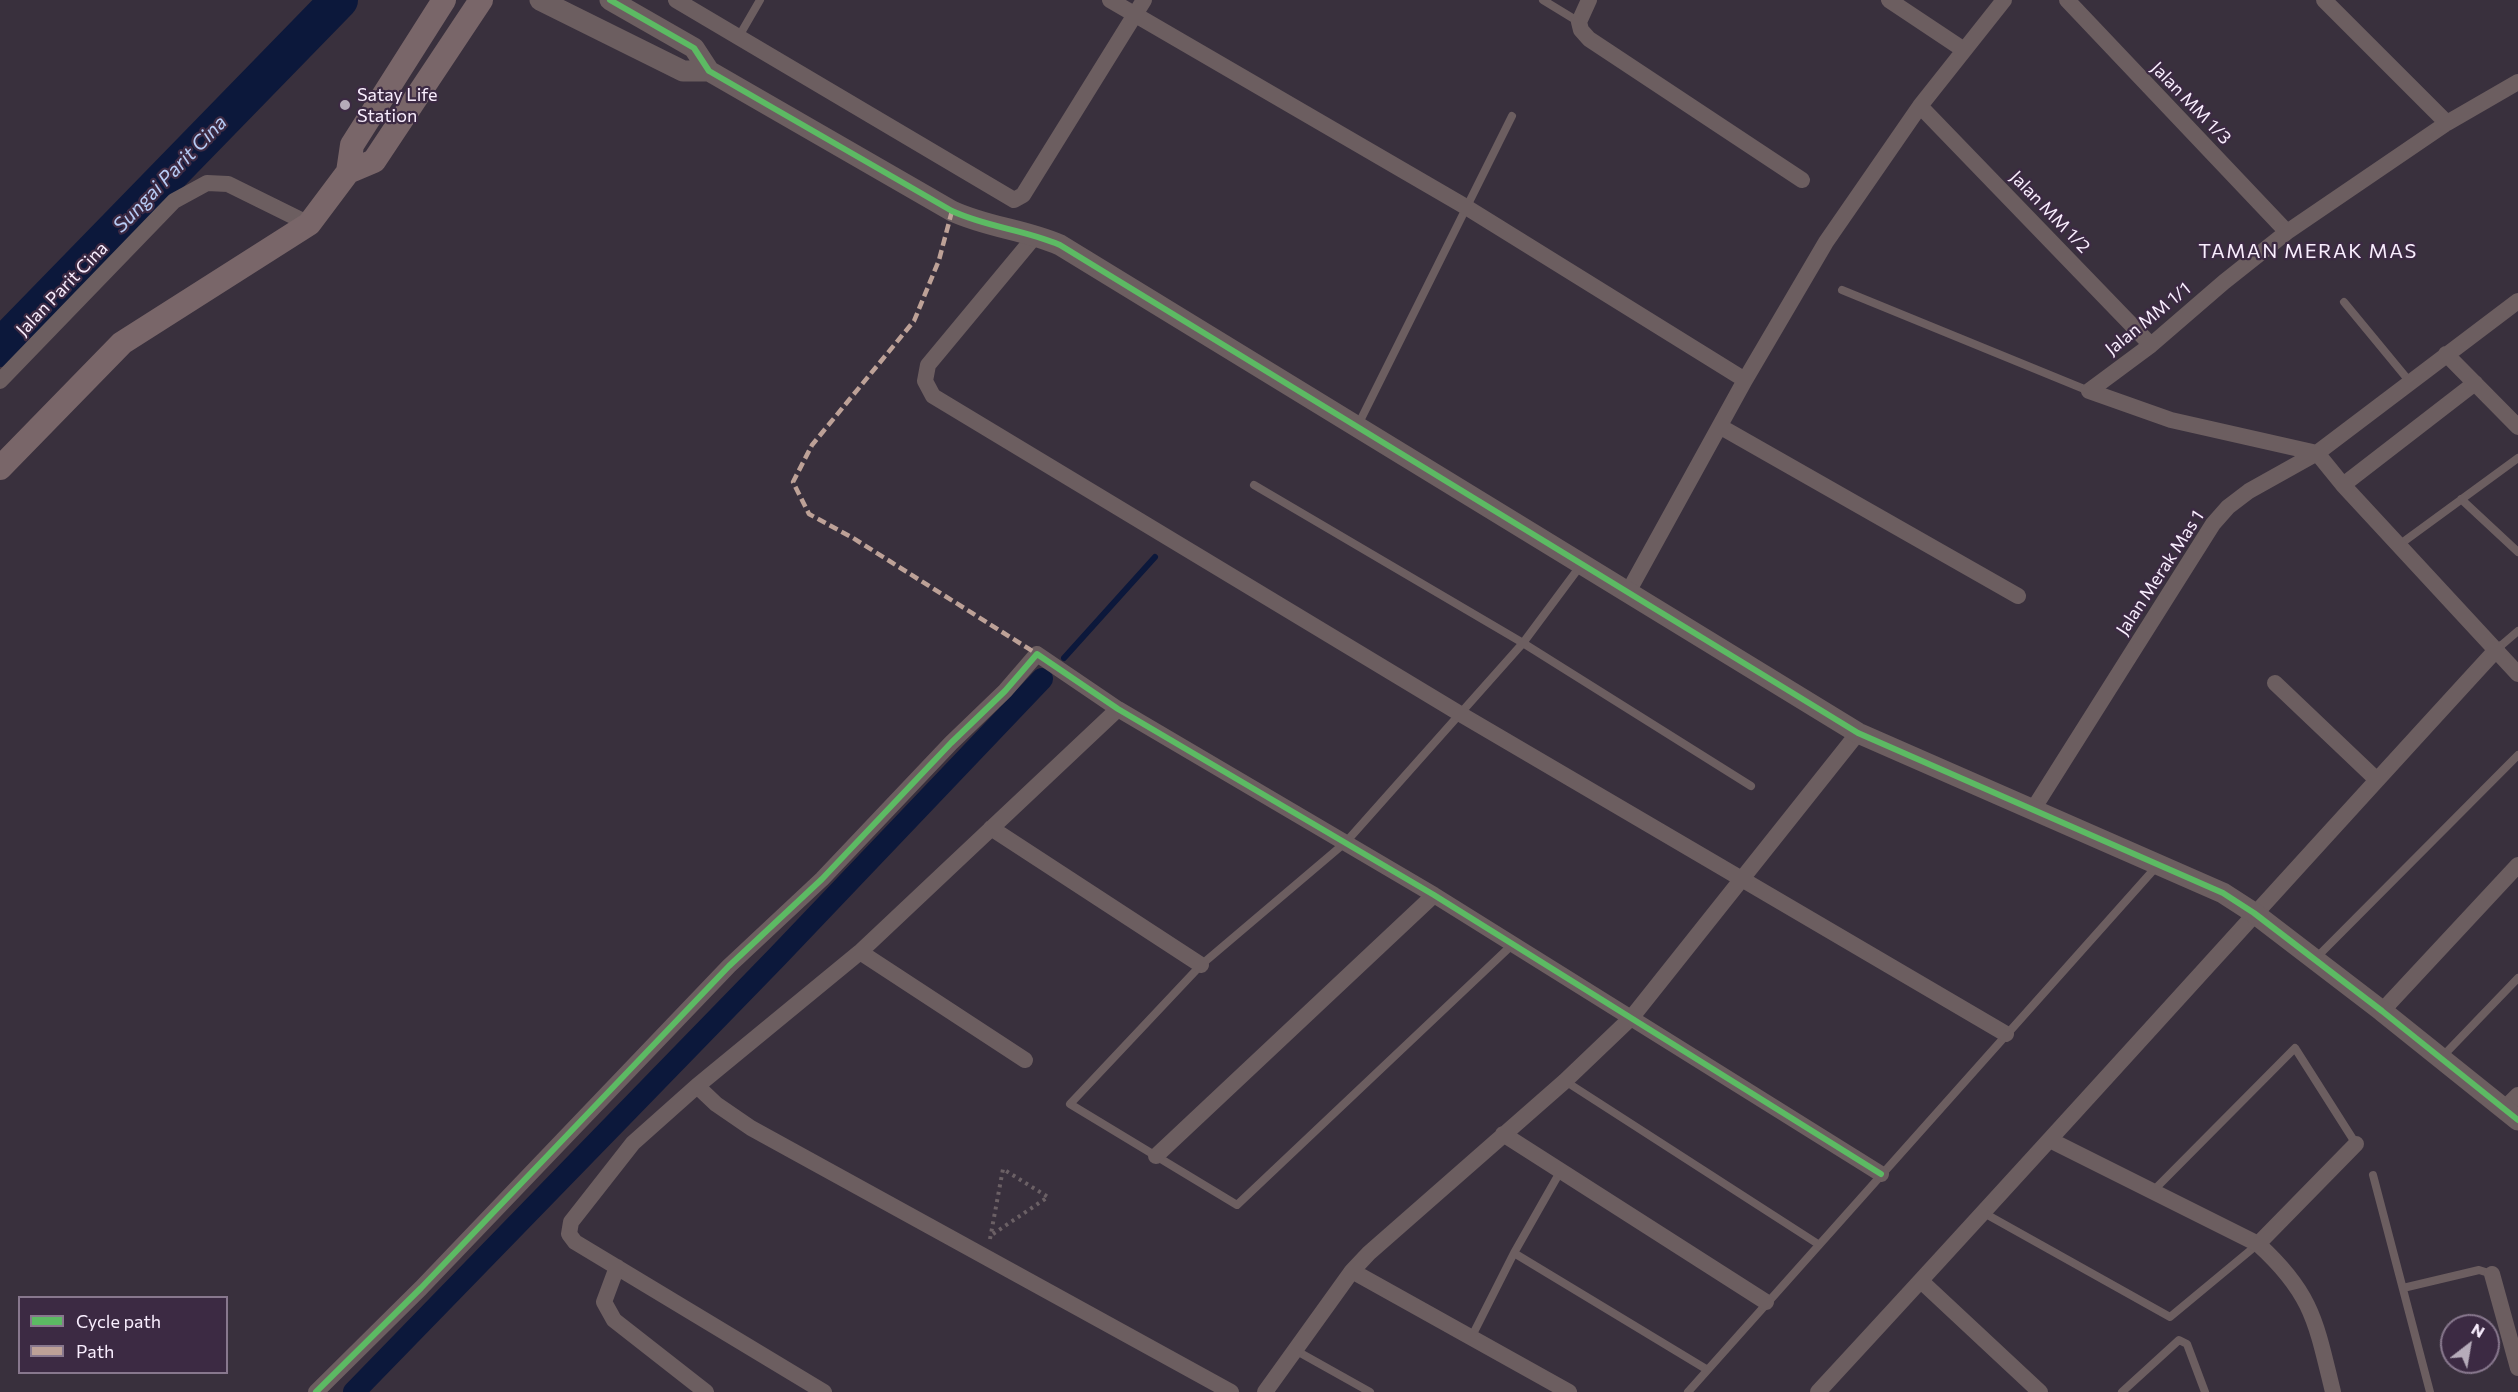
<!DOCTYPE html>
<style>
body{margin:0}
#map{position:relative;width:2518px;height:1392px;overflow:hidden;background:#39303d;font-family:Commissioner,sans-serif}
canvas{display:block}
.legend{position:absolute;left:18px;top:1296px;width:210px;height:78px;box-sizing:border-box;background:#3c2a43;border:2px solid #88788e;margin:0;padding:8px 10px;list-style:none;font-size:18px;color:#f9eefe}
.legend li{display:flex;align-items:center;gap:12px;height:30px}
.legend b{width:30px;border:2px solid #88788e}
.north{position:absolute;left:2440px;top:1314px;width:60px;height:60px;box-sizing:border-box;background:#3c2a43;border:2px solid #88788e;border-radius:50%;rotate:31deg;font-size:16px;font-weight:700;line-height:24px;text-align:center;color:#f9eefe}
.north::after{content:'';display:block;margin:auto;width:21px;height:27px;background:#b6acba;clip-path:polygon(50% 0,100% 100%,50% 72%,0 100%)}
</style>
<div id="map">
<canvas width="2518" height="1392"></canvas>
<ul class="legend">
<li><b style="height:8px;background:#5cba63"></b>Cycle path</li>
<li><b style="height:8px;background:#bda197"></b>Path</li>
</ul>
<div class="north">N</div>
</div>
<script>
const ctx = document.querySelector('canvas').getContext('2d');
ctx.lineJoin = 'round';
function strokePath(path, color, width, dash) {
  ctx.strokeStyle = color;
  ctx.lineWidth = width;
  ctx.lineCap = dash ? 'butt' : 'round';
  ctx.setLineDash(dash || []);
  ctx.stroke(path);
}
function label(font, color, halo, rows, align = 'center') {
  ctx.font = font + ' Commissioner,sans-serif';
  ctx.lineWidth = 4.5;
  ctx.setLineDash([]);
  ctx.textBaseline = 'middle';
  ctx.strokeStyle = halo;
  ctx.fillStyle = color;
  for (const [text, x, y, turn = 0] of rows) {
    ctx.save();
    ctx.translate(x, y);
    ctx.rotate((+turn || 0) * Math.PI / 180);
    ctx.textAlign = isNaN(turn) ? turn : align;
    if (halo) ctx.strokeText(text, 0, 0);
    ctx.fillText(text, 0, 0);
    ctx.restore();
  }
}
strokePath(new Path2D(`
 M1064,658l91,-101`), '#0c183b', 6);
strokePath(new Path2D(`
 M354,1392l422,-434 266,-279`), '#0c183b', 22);
strokePath(new Path2D(`
 M0,348l339,-348`), '#0c183b', 38);
strokePath(new Path2D(`
 M990,1239l13,-70 45,28 -55,37`), '#6b6065', 4, [3, 4.5]);
strokePath(new Path2D(`
 M1543,0l36,22
 M738,38l22,-38
 M1842,290l247,101
 M2344,302l66,80
 M1357,427l155,-311
 M1254,485l269,158 228,143
 M2461,499l57,53
 M2399,545l119,-87
 M2497,649l21,-18
 M1513,944l-276,261 -167,-101 131,-139 145,-123 177,-199 58,-78
 M2315,959l203,-204
 M2442,1057l76,-79
 M1565,1081l253,163
 M2373,1175l57,217
 M2153,1191l142,-143 61,96
 M1984,1213l186,104 88,-73
 M1514,1253l192,116
 M2403,1288l76,-18 13,4
 M1471,1338l43,-85 46,-81
 M1295,1350l75,42
 M1688,1392l469,-526
 M2122,1392l57,-52 8,4 18,48`), '#6c5e60', 8);
strokePath(new Path2D(`
 M676,0l338,200 9,-5 121,-195
 M1110,0l356,207 279,173
 M1589,0l-10,22 2,8 8,9 213,141
 M1889,0l75,50
 M2067,0l220,232
 M2324,0l123,123
 M1920,106l231,239
 M1036,235l-108,130 -3,16 8,15 529,319 544,319
 M2446,354l72,73
 M0,381l174,-180 33,-18 21,1 81,40
 M2089,391l82,29 146,33 26,32 175,189
 M2089,391l62,-46 73,-63 63,-50 160,-109 71,-41
 M1721,427l297,169
 M2343,485l132,-102
 M1627,594l118,-214 81,-138 94,-136 84,-106
 M2275,683l102,97
 M2032,811l181,-287 15,-17 21,-16 68,-38 201,-152
 M991,828l210,137
 M860,952l-163,134 19,18 35,24 480,264
 M2382,1011l136,-146
 M1025,1060l-165,-108 258,-243
 M697,1086l-64,57 -62,79 -2,12 6,8 249,150
 M2505,1108l13,-13
 M1503,1134l263,168
 M2050,1140l208,104c55,50 58,79 75,148
 M1156,1156l278,-261
 M2258,1244l98,-100
 M617,1267l-13,35 10,18 92,72
 M1352,1271l217,121
 M2492,1274l26,94
 M1921,1281l119,111
 M316,1392l105,-104 308,-322 93,-87 129,-136 54,-52 32,-37 81,55 316,186 447,279
 M1265,1392l87,-121 17,-18 196,-172 67,-64 226,-284
 M1818,1392c228,-246 452,-496 679,-743`), '#6c5e60', 16);
strokePath(new Path2D(`
 M540,0l143,71h26
 M610,0l84,48 15,23 243,140c37,17 71,18 108,34l798,488 365,160 31,20 128,98 136,109`), '#6c5e60', 21);
strokePath(new Path2D(`
 M348,172l26,-11 107,-161
 M0,468l122,-125 187,-119 39,-52 4,-27 92,-145`), '#796669', 24);
strokePath(new Path2D(`
 M952,211l-13,49 -25,61 -102,124 -19,37 16,32 44,24 184,116`), '#bda197', 4.5, [9, 4.5]);
strokePath(new Path2D(`
 M610,0l84,48 15,23 243,140c37,17 71,18 108,34l798,488 365,160 31,20 128,98 136,109
 M316,1392l105,-104 308,-322 93,-87 129,-136 54,-52 32,-37 81,55 316,186 447,279`), '#5cba63', 6);
for (const [x, y, r, color] of [
 [345,105,6,"#b6acba"]
]) {
  const dot = new Path2D();
  dot.arc(x, y, r, 0, 2 * Math.PI);
  ctx.fillStyle = color;
  ctx.fill(dot);
  strokePath(dot, '#3c2a43', 2);
}
label('18px', '#f9eefe', '#3c2a43', [
 ["Satay Life",357,95],
 ["Station",357,116]
], 'left');
label('18px', '#f9eefe', '#3c2a43', [
 ["Jalan MM 1/3",2191,103,46],
 ["Jalan MM 1/2",2050,212,46],
 ["Jalan Parit Cina",62,289,-46],
 ["Jalan MM 1/1",2148,319,-39],
 ["Jalan Merak Mas 1",2160,573,-57]
]);
label('italic 20px', '#b7cbf5', '#3c2a43', [
 ["Sungai Parit Cina",170,174,-46]
]);
ctx.letterSpacing = '1.5px';
label('20px', '#f9eefe', '#3c2a43', [
 ["TAMAN MERAK MAS",2308,251]
]);
ctx.letterSpacing = '0px';
</script>
